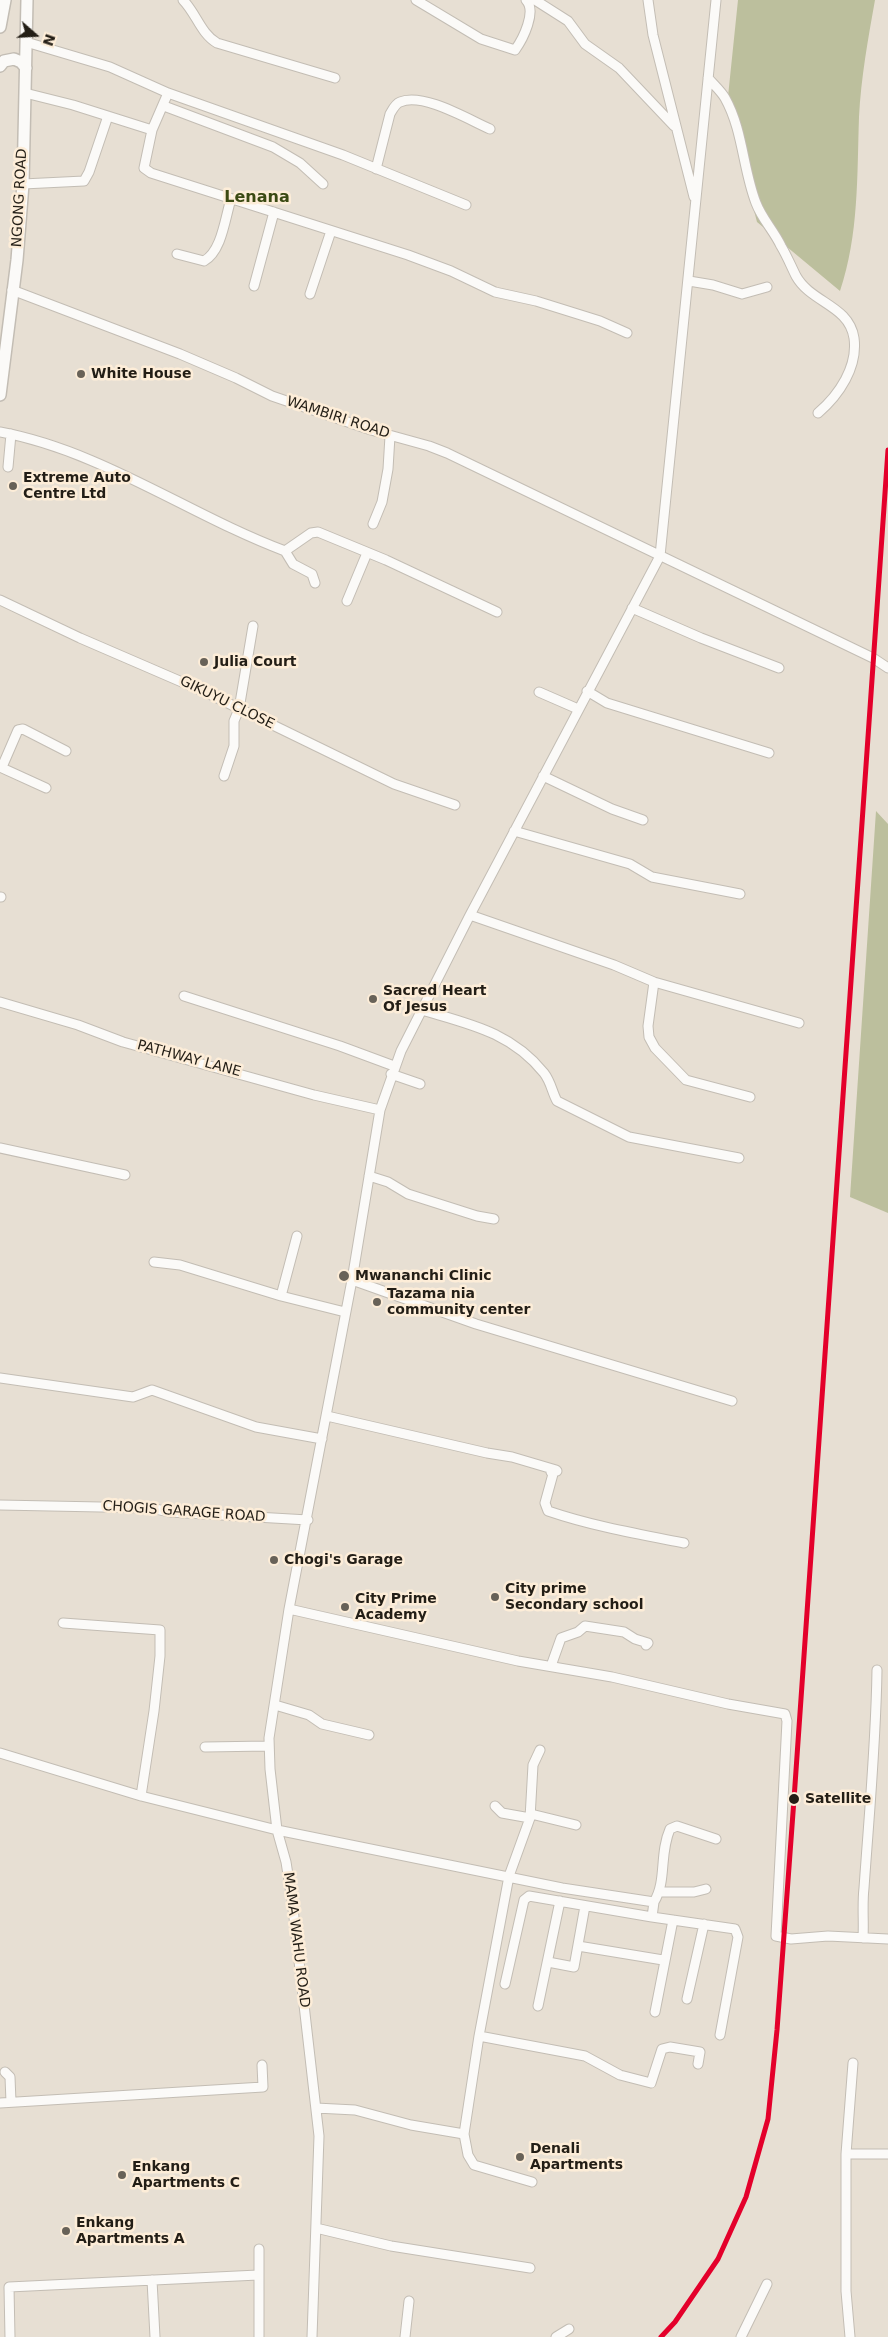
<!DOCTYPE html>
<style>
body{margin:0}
#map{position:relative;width:888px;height:2337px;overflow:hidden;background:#e7dfd3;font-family:"DejaVu Sans",sans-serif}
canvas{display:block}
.north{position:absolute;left:10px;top:10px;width:50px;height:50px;-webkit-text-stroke:4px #fdedd8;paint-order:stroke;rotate:109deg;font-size:14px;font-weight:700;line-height:20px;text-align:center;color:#231e16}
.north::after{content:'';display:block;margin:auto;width:18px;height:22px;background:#231e16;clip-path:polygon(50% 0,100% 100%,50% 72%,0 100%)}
</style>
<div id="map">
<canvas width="888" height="2337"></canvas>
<div class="north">N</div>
</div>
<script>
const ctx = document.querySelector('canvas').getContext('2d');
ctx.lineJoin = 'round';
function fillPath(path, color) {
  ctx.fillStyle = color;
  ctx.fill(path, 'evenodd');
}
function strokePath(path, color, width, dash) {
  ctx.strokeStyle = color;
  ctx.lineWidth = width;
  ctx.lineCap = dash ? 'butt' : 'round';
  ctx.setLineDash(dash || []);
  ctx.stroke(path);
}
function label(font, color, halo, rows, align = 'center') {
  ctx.font = font + ' "DejaVu Sans",sans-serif';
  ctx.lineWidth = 5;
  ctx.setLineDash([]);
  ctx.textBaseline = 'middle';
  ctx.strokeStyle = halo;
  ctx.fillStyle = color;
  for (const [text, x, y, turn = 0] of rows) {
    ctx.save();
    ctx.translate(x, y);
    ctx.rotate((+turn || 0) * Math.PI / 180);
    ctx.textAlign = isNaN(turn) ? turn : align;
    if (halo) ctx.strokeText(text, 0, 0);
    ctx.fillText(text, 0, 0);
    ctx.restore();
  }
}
fillPath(new Path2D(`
 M738,0h137c-7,39 -14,78 -16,117 -2,58 0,118 -19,174l-83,-69 -30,-116z
 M876,811l12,13v389l-38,-16z`), '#bcbf9d');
const street = new Path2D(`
 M183,0c13,13 18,34 34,43l118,35
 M416,0l65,39 34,11c8,-11 22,-39 11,-50
 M535,0l33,21 17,23 34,24 55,58
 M648,0l5,35 41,162
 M716,0l-56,556 -190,359 -69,136 -21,59 -28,170 -63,329 -20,129 1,31 7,61 285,58 92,14c13,-21 5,-48 16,-73l7,-3 39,13
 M26,42l84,25 58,26 175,62 123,50
 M708,78c5,6 13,13 17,20 18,32 18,72 31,105 6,16 18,28 25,43 6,10 10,20 15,30 15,27 53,29 58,62 4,29 -15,57 -36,75
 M25,93l48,12 79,25 16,-37
 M164,106l109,41 27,16 23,21
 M152,130l-8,38 7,5 257,82 43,16 44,21 41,9 64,20 27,12
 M376,169l14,-55c3,-5 5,-10 10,-12 23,-10 69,18 90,27
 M23,184l61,-3 5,-9 19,-56
 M177,254l27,7c18,-10 21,-43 27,-62
 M689,281l24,4 29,9 25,-7
 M254,286l20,-74
 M12,290l168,64 56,24 36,18 99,34 58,16 18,7 426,205 15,10
 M310,294l21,-63
 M0,432c102,19 189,83 285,119l26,-18 7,-1 68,28 111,52
 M8,467l3,-33
 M373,524l9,-22 6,-33 2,-33
 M285,551l8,13 19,10 3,9
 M0,600l80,38 125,54 189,92 61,21
 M347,601l20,-48
 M632,608l69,30 78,30
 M587,691l20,12 162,50
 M539,692l39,17
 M0,767l46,21
 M2,767l16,-37 5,-1 43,22
 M224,776l10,-30v-25l5,-12 14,-83
 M543,776l69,33 31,11
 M514,831l116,33 22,13 88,17
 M0,897h1
 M470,915l144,50 40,17 145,41
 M654,982l-6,44 1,11 6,11 31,32 64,17
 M184,996l156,50 54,20
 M0,1002l78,23 45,17 191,53 66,15
 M422,1010c47,14 89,22 122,63 7,9 8,19 13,28l72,36 110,21
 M391,1074l29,10
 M0,1148l125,27
 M369,1176l19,6 20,12 69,22 17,3
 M154,1262l26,3 101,31 64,16
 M352,1280l124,44 256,77
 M281,1296l16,-60
 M0,1378l133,19 19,-7 104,37 66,12
 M327,1416l160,37 25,4 44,13 1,1 -6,1 2,2 -8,29 3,8c44,15 90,23 136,32
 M0,1505l151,3 18,4 139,8
 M289,1609l229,52 94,16 116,27 57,10 2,7 -11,215 15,3 37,-3 60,3
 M63,1623l97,7v26l-6,55 -13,85
 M551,1666l10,-28 17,-6 7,-6 39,6 11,7 13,4 -2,2
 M275,1705l34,10 13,9 47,11
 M205,1747l63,-1
 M0,1753l141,43 136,34 9,32 6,38 27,236 -7,201
 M495,1806l7,7 28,5
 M531,1814l45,11
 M660,1892h34l12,-3
 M654,1902l-2,15 83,12 3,8 -18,98
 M863,1938c1,-16 -1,-33 1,-50 5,-72 12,-145 13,-218
 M578,1946l85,14
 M548,1962l26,5 11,-61
 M505,1984l19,-84 5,-4 123,21
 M687,1999l17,-75
 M538,2006l22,-105
 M655,2012l18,-92
 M479,2036l106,20 35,19 31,8 11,-34 8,-2 30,5 -2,12
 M5,2072l5,5 1,25
 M0,2103l263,-16 -1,-22
 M316,2108l39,2 56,15 53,9 4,21 6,10 58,17
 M464,2134l15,-98 30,-160 21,-58 3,-53 7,-15
 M846,2154h42
 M316,2228l75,18 139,22
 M152,2280l3,57
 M10,2337l-1,-50 249,-12
 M259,2337v-88
 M405,2337l4,-36
 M556,2337l13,-8
 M741,2337l26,-53
 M850,2337l-4,-46v-137l7,-91`);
const secondary = new Path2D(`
 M0,27l5,-27
 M0,66l4,-5 10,-2 7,3 5,6
 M0,395l17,-135 6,-76 4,-184`);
strokePath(street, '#c3bdb4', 11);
strokePath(secondary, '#c3bdb4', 14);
strokePath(street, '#fbfaf8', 9);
strokePath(secondary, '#fbfaf8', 11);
strokePath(new Path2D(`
 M661,2337l14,-15 43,-63 28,-62 22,-78 9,-89 17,-231 94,-1349`), '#e4002b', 5);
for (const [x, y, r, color] of [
 [81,374,5,"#686258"],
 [13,486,5,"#686258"],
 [204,662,5,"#686258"],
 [373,999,5,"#686258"],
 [344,1276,6,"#686258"],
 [377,1302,5,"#686258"],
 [274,1560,5,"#686258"],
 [495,1597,5,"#686258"],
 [345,1607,5,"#686258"],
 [794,1799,6,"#231e16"],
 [520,2157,5,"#686258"],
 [122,2175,5,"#686258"],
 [66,2231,5,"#686258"]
]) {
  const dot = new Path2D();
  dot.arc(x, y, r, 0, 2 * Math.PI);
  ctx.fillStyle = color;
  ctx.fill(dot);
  strokePath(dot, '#fdedd8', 2);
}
label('14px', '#231e16', '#fdedd8', [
 ["NGONG ROAD",20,198,-87],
 ["WAMBIRI ROAD",338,418,18],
 ["GIKUYU CLOSE",227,703,26],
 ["PATHWAY LANE",189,1059,15],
 ["CHOGIS GARAGE ROAD",184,1512,4],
 ["MAMA WAHU ROAD",296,1940,83]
]);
label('bold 14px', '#231e16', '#fdedd8', [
 ["White House",91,374],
 ["Extreme Auto",23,478],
 ["Centre Ltd",23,494],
 ["Julia Court",214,662],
 ["Sacred Heart",383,991],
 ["Of Jesus",383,1007],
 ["Mwananchi Clinic",355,1276],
 ["Tazama nia",387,1294],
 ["community center",387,1310],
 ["Chogi's Garage",284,1560],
 ["City prime",505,1589],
 ["Secondary school",505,1605],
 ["City Prime",355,1599],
 ["Academy",355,1615],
 ["Denali",530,2149],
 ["Apartments",530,2165],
 ["Enkang",132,2167],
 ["Apartments C",132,2183],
 ["Enkang",76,2223],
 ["Apartments A",76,2239]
], 'left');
label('bold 14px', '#231e16', '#fdedd8', [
 ["Satellite",805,1799]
], 'left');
label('bold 16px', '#3b4a13', '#fdedd8', [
 ["Lenana",257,198]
]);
</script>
